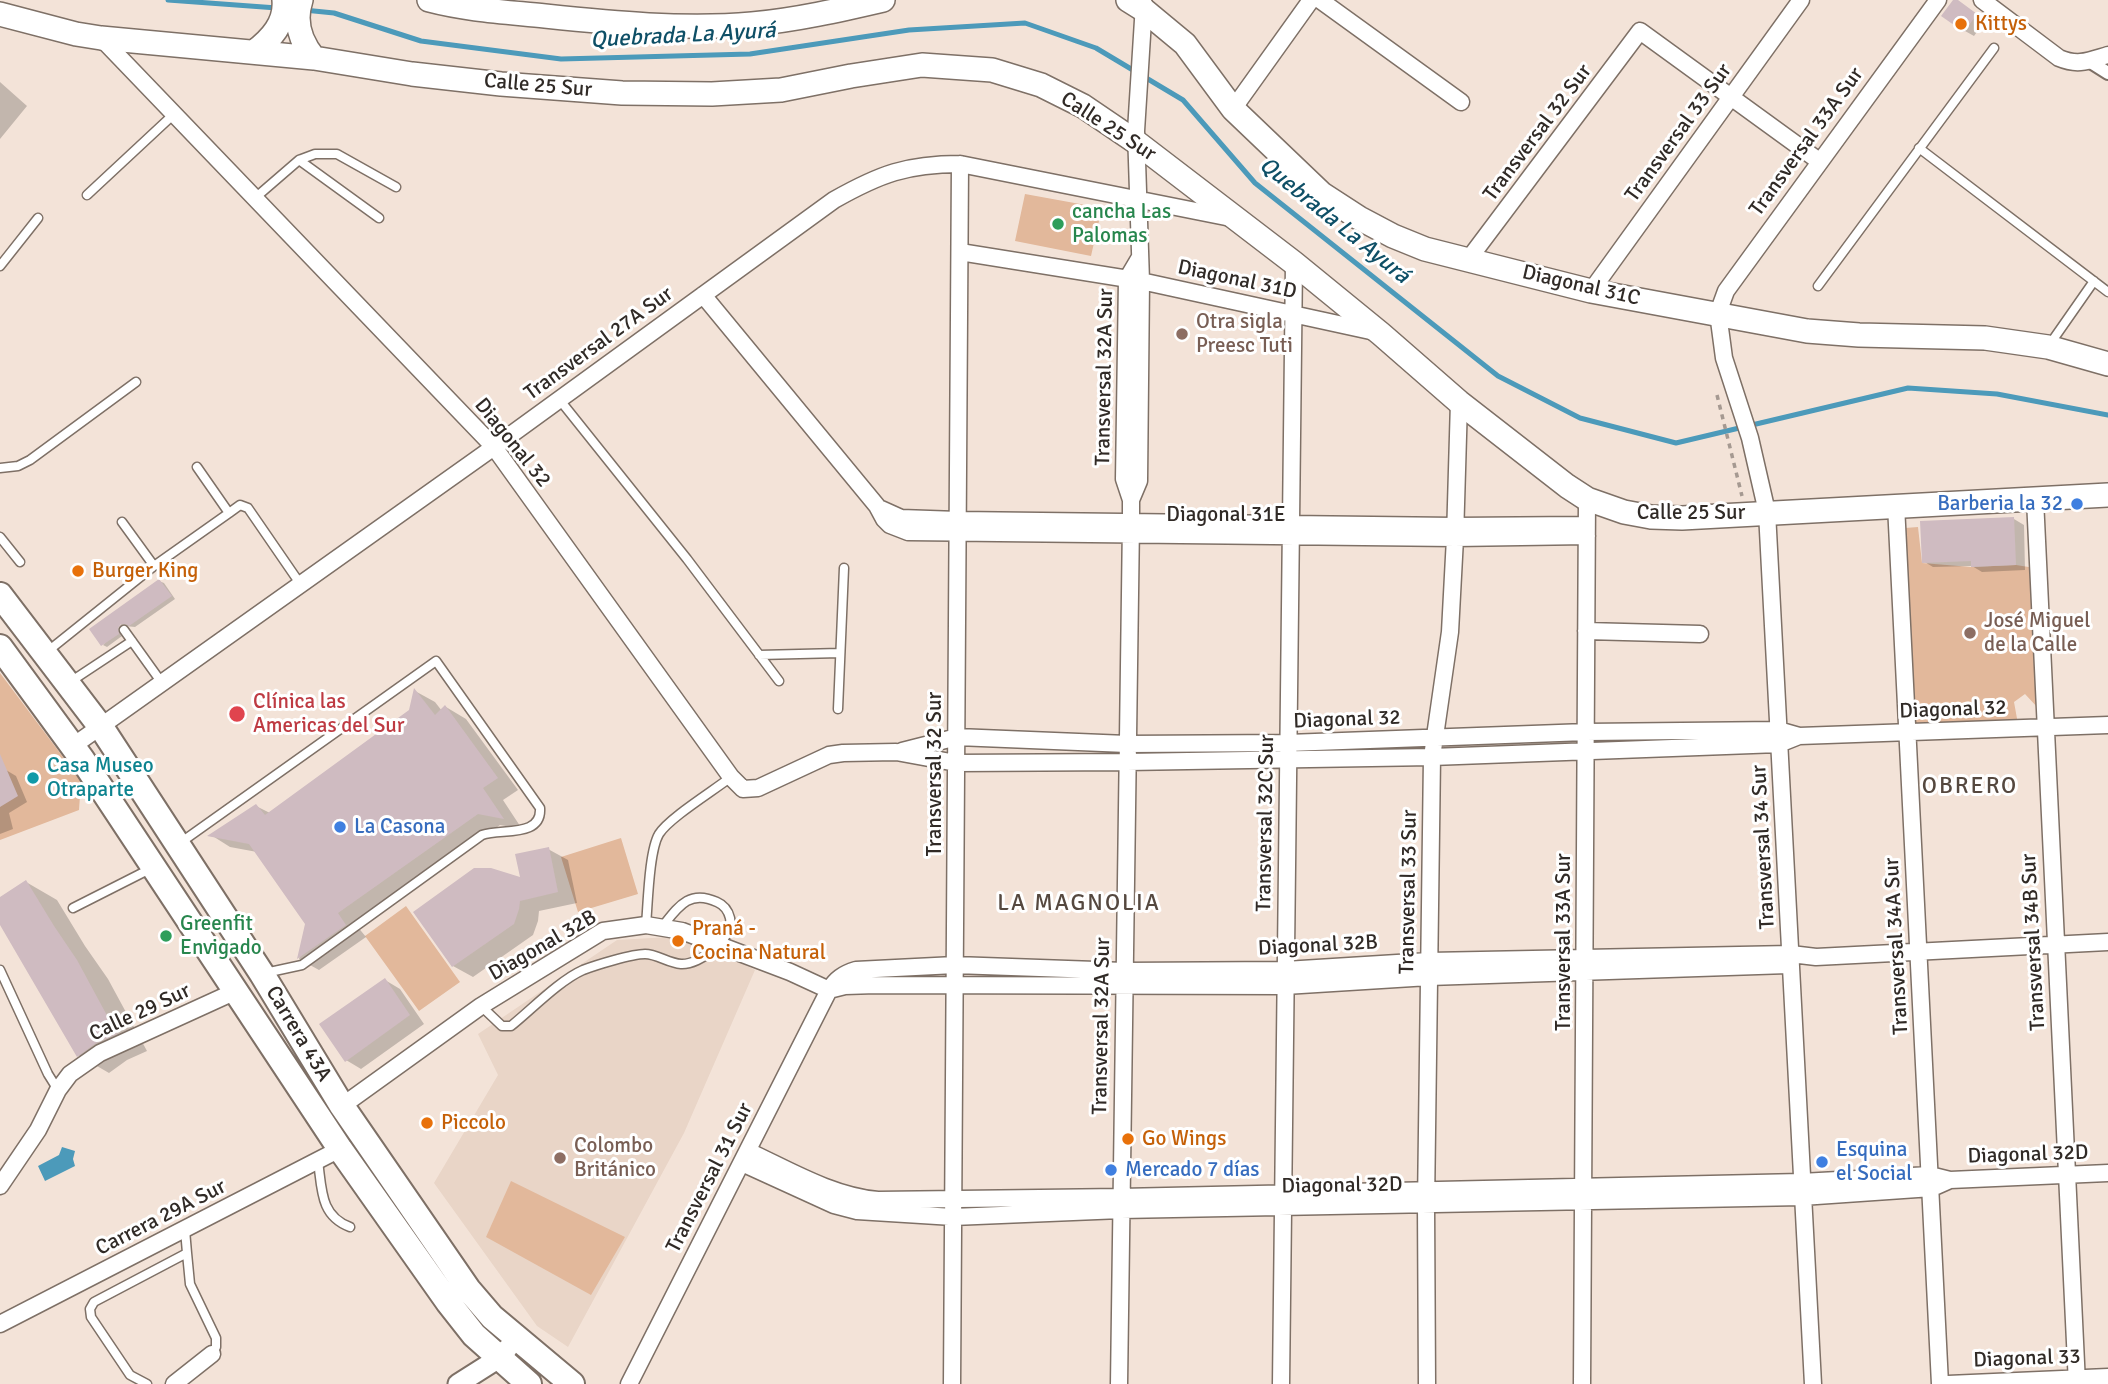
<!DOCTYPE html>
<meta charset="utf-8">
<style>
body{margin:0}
canvas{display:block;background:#f3e3d8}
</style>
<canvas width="2108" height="1384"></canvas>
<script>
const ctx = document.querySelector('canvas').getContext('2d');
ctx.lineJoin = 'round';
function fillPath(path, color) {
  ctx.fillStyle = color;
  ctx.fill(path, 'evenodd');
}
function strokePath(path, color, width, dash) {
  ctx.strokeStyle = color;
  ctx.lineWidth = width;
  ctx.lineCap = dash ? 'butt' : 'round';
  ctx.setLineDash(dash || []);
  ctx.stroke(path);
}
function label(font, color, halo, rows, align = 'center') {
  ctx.font = font + ' Signika,sans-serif';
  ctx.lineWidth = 6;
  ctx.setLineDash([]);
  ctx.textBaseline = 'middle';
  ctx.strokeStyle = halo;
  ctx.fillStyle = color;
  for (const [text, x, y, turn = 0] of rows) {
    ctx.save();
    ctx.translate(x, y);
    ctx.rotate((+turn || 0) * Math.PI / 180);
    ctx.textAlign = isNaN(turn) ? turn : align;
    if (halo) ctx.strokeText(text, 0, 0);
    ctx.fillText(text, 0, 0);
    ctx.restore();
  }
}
fillPath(new Path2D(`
 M687,936l68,34 -71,163 -116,214 -31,-21 -103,-143 64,-108 -20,-41 139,-94z`), '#e9d5c7');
fillPath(new Path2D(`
 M1025,194l77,14 -11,48 -76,-15z
 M1918,527l4,36 49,4 45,-2 19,3 3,140 -13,-14 -11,8 4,22 -103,2 -10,-198z
 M0,673l81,108 -2,29 -79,30z
 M621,838l17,56 -60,18 -17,-55z
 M406,906l54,76 -41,29 -54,-75z
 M511,1181l114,56 -34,58 -105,-58z`), '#e2b89b');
fillPath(new Path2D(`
 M62,1147l13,4 -2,8 2,7 -30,15 -7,-15 21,-11z`), '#4c9aba');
fillPath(new Path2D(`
 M1955,0l30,21 -11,15 -9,-5z
 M0,82l27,24 -27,33z
 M2014,519l10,6 1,45 -43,2 -10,-6 -39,1 -10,-6z
 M159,581l5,2 11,16 -40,28 -10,-1 -3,5v5l-15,11 -4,-2z
 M415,691l20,11 7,9 4,-4 20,12 52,71 -15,10 19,29 -22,-4 -143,101 9,11 -47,33 -20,-11 8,-35 -50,-72 -27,-5 -19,-12 45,-29 14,7 140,-102z
 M6,770l10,6 11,26 -18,11 4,16 -13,5v-61z
 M548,849l20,11 9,43 -38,8 -1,10 -5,14 -60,42 -20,-11 -37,-53 106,-33z
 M26,882l31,18 28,46 23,33 39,72 -20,9 -18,13 -31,-18 -78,-134v-22z
 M385,980l15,9 24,35 -63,45 -15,-9z`), '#0003');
strokePath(new Path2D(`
 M168,0l109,8
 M304,10l30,3 87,28 140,18 189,-5 159,-24 116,-7 71,25 87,52 72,83 243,193 82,42 96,25 232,-55 89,6 111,21`), '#4c9aba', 5);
fillPath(new Path2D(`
 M1953,0h5l19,14 -13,18 -23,-16z
 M2014,517l2,48 -45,2v-6l-49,2 -2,-42z
 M159,579l13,17 -43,30 -3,-2h-5l-3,4 1,6 -18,12 -12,-17z
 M414,688l21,27 10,-10 53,73 -15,10 21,31 -26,-5 -140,99 8,12 -49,34 8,-35 -56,-80 -42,-8 49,-32 9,11 144,-105z
 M0,754l18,42 -18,11z
 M549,847l9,45 -38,9 -1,8 -5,15 -62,43 -39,-55 61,-44h17l29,9 -5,-23z
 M26,880l28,46 23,34 40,74 -21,9 -19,14 -77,-132v-28z
 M385,978l25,37 -65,47 -26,-38z`), '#cfbbc1');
const service = new Path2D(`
 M1919,148l189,144
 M299,160l80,58
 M87,195l87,-81
 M255,198l44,-38 16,-6h22l59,33
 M0,266l38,-48
 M1818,286l176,-238
 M2050,344l44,-63
 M559,399l128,160 92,122
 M0,468l18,-2 12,-6 106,-78
 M229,513l11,-8 8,3 53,77
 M122,522l32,44
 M0,537l20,25
 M124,630l38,53
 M48,651l106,-85 75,-53 -32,-46
 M759,655l81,-2
 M70,682l62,-41
 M838,709l6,-141
 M180,843l256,-182 104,147c2,30 -39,20 -58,27l-180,130 -37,8
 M73,908l79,-40
 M646,925c2,-22 3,-74 13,-91 10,-16 54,-43 72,-57
 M0,970l48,104 10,16
 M481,1006l21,20h9c20,-16 49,-46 72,-56 13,-5 49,-16 62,-16 12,0 23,9 36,10 19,1 53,-25 49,-46 -2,-8 -6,-13 -13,-16 -28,-13 -39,5 -55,25
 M318,1161c4,28 2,55 32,66
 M187,1253l3,31 26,54v9l-4,7
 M147,1384l-17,-9 -39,-58 -1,-8 4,-7 93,-49 -2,-23`);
const pedestrian = new Path2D(`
 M2089,61l19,12`);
const minor = new Path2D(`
 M1320,0l141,102
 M1982,0l77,58c19,8 29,3 49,-3
 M101,38l393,409 237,330 12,12 15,-1 71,-33 14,-2 53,-1 60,11 171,-1 305,-5 347,-13 20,-8
 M1233,109l78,-109
 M960,252l181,29 234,51
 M1468,260l172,-229 179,130
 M1591,291l210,-291
 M703,295l174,211 7,13 6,6 18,7 547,6 132,-2
 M2035,499l42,885
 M1131,500l8,-19 2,-200 -5,-150 8,-127
 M1896,505l44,879
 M881,509l20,9 57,2 497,6 126,-1
 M1586,631l114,3
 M73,746l421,-299 340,-247c46,-26 73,-36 126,-36l271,54
 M902,751l55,-14 170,7 161,-1 298,-11 192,-2 21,6 309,-11
 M342,1106l139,-100 122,-75 43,-6 36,6 108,41 39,18 16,-4 31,-1 409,1 144,-9 359,-12
 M748,1151c41,19 84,45 130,49l243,-3 680,-15 129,-7 20,5 158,-7
 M742,1163l92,42 23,6 96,6 168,-7 681,-13 130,-9 18,-8
 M0,1186l38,-56 20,-40 12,-16 30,-21 136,-62
 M0,1324l340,-175
 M174,1384l38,-30
 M629,1384l200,-394c7,-11 14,-16 27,-20l99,-5 169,6 161,-1 144,-9 362,-7 25,3 292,-15
 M952,1384l8,-1220
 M1119,1384l12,-862v-22l-7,-21 3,-200 13,-22
 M1281,1384l13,-1121
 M1427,1384l-1,-179 6,-448 18,-125 5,-94 4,-136
 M1582,1384l5,-885
 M1813,1384l-46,-872 -17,-74 -26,-80 -6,-45 8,-22 212,-291
 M1948,1384l160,-7`);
const tertiary = new Path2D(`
 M458,1384l41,-26 9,-10`);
const secondary = new Path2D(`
 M301,0c-7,21 -1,41 13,58
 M429,0c38,10 77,12 116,16 68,7 139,14 207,8 44,-4 88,-14 131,-24
 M1128,0l16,10 41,34 48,65 89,85 37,24 34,18 32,13 166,42 216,40 52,4 126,3 63,9 60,17
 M0,14l76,20 25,4 213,20 98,16 89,10 121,9 90,1 69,-4 70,-14 71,-11 70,5 49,15 42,21 53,36 158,121 87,71 78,68 108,84 20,13 37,13 27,5 31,1 426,-23
 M254,52c17,-13 32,-29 30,-52`);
const primary = new Path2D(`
 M0,595l103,135 159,244 80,132 126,183 24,28 80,67
 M0,647l82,112 258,390 108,153 26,33 55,49`);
strokePath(service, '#7e7066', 11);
strokePath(pedestrian, '#7e7066', 16);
strokePath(minor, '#7e7066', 19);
strokePath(tertiary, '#7e7066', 23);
strokePath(secondary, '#7e7066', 26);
strokePath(primary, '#7e7066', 28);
strokePath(new Path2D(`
 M1717,395l25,101`), '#a59991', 3.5, [5, 5]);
strokePath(service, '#fff', 8);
strokePath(pedestrian, '#fff', 12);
strokePath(minor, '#fff', 16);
strokePath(tertiary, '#fff', 19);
strokePath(secondary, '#fff', 23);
strokePath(primary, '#fff', 24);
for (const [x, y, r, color] of [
 [1961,24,7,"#e8710a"],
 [1058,224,7,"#2e9e5b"],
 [1182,334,7,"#8d6e63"],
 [2077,504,7,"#3f7fe0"],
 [78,571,7,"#e8710a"],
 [1970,633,7,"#8d6e63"],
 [237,714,9,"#e0444e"],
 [33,778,7,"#0f9aa8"],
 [340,827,7,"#3f7fe0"],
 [166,936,7,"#2e9e5b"],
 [678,941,7,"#e8710a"],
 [427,1123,7,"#e8710a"],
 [1128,1139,7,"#e8710a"],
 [560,1158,7,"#8d6e63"],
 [1822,1162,7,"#3f7fe0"],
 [1111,1170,7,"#3f7fe0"]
]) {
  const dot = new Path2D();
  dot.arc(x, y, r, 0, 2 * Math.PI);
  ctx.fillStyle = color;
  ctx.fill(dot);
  strokePath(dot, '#fff', 2.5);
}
label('21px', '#c56008', '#fff', [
 ["Kittys",1975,24],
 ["Burger King",92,571],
 ["Praná -",692,929],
 ["Cocina Natural",692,953],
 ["Piccolo",441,1123],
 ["Go Wings",1142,1139]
], 'left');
label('21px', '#302a26', '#fff', [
 ["Calle 25 Sur",538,86,5],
 ["Calle 25 Sur",1108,127,33],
 ["Transversal 32 Sur",1538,133,-53],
 ["Transversal 33 Sur",1679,133,-54],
 ["Transversal 33A Sur",1807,142,-54],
 ["Diagonal 31D",1237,280,12],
 ["Diagonal 31C",1581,286,13],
 ["Transversal 27A Sur",599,344,-36],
 ["Transversal 32A Sur",1105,377,-89],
 ["Diagonal 32",512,443,51],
 ["Calle 25 Sur",1691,513],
 ["Diagonal 31E",1226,515],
 ["Diagonal 32",1953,710,-2],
 ["Diagonal 32",1347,720,-2],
 ["Transversal 32 Sur",935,774,-90],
 ["Transversal 32C Sur",1266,823,-89],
 ["Transversal 34 Sur",1764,847,-93],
 ["Transversal 33 Sur",1409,892,-89],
 ["Transversal 33A Sur",1564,942,-90],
 ["Transversal 34B Sur",2034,942,-93],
 ["Diagonal 32B",543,946,-30],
 ["Diagonal 32B",1318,946,-3],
 ["Transversal 34A Sur",1897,946,-93],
 ["Calle 29 Sur",140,1013,-25],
 ["Transversal 32A Sur",1102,1026,-89],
 ["Carrera 43A",298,1034,59],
 ["Diagonal 32D",2028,1155,-2],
 ["Transversal 31 Sur",710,1178,-63],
 ["Diagonal 32D",1342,1186,-1],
 ["Carrera 29A Sur",161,1218,-27],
 ["Diagonal 33",2027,1359,-2]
]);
label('21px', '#27864d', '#fff', [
 ["cancha Las",1072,212],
 ["Palomas",1072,236],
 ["Greenfit",180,924],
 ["Envigado",180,948]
], 'left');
label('21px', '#785e54', '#fff', [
 ["Otra sigla",1196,322],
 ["Preesc Tuti",1196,346],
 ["José Miguel",1984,621],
 ["de la Calle",1984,645],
 ["Colombo",574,1146],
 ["Británico",574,1170]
], 'left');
label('21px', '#366cbe', '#fff', [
 ["Barberia la 32",2063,504,"right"],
 ["La Casona",354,827],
 ["Esquina",1836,1150],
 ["el Social",1836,1174],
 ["Mercado 7 días",1125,1170]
], 'left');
label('21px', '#be3a42', '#fff', [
 ["Clínica las",253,702],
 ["Americas del Sur",253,726]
], 'left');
label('21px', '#0d838f', '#fff', [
 ["Casa Museo",47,766],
 ["Otraparte",47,790]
], 'left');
label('italic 23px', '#0e4f66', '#fff', [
 ["Quebrada La Ayurá",683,36,-3],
 ["Quebrada La Ayurá",1334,221,39]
]);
ctx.letterSpacing = '2px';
label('23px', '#55483f', '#fff', [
 ["OBRERO",1970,787],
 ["LA MAGNOLIA",1079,904]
]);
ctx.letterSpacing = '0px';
</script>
